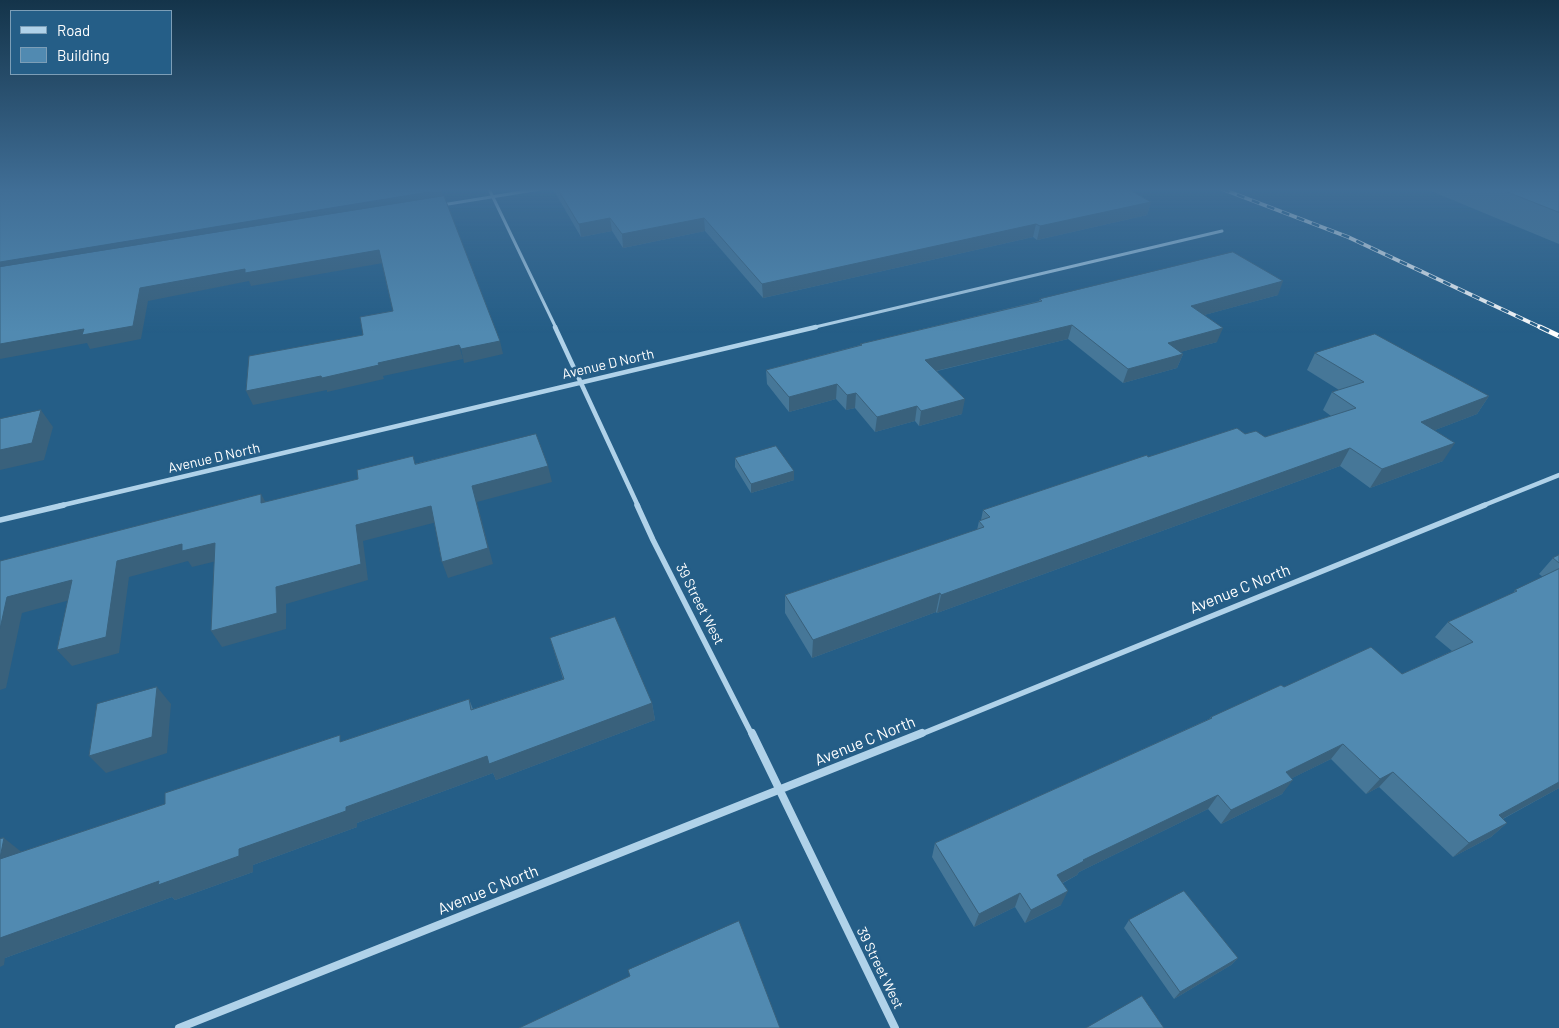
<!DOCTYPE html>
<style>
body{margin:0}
#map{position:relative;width:1559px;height:1028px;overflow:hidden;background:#255e87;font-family:Barlow,sans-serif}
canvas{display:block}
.legend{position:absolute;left:10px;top:10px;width:162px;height:65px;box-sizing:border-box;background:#255e87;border:1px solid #7c9eb7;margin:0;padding:6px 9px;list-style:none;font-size:15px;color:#fff}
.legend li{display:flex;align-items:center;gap:10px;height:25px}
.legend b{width:25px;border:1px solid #7c9eb7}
</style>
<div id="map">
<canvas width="1559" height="1028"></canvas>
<ul class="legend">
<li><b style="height:6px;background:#b0d2e9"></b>Road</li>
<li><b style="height:14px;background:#518ab1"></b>Building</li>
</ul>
</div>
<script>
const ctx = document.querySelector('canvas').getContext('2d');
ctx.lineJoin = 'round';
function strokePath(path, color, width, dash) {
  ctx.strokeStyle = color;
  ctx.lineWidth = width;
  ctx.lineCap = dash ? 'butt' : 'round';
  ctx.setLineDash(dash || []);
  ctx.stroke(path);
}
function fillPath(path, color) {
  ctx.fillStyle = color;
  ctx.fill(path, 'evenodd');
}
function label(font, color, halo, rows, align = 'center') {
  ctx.font = font + ' Barlow,sans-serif';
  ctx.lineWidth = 5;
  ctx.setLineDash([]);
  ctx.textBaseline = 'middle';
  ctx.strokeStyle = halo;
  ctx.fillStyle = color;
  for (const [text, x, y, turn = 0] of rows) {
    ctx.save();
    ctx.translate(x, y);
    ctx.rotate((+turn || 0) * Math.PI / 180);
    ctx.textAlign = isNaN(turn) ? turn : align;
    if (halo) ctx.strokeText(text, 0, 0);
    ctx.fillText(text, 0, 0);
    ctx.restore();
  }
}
strokePath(new Path2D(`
 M489,189l67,139
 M442,205l98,-16
 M811,328l411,-97`), '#b0d2e9', 3);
strokePath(new Path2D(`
 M555,327l83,179
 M59,506l757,-179
 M1482,506l77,-31`), '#b0d2e9', 4.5);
strokePath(new Path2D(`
 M637,505l16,35 99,195
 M0,520l64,-15
 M919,735l566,-230`), '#b0d2e9', 5.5);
strokePath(new Path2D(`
 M752,733l143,295
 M179,1028l743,-295`), '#b0d2e9', 8);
const railFar1 = new Path2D(`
 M1222,189l126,48 194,91`);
const rail = new Path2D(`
 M1540,327l19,9`);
strokePath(railFar1, '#fff', 4);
strokePath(rail, '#fff', 5);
strokePath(railFar1, '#255e87', 2.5, [8]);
strokePath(rail, '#255e87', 3, [10]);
fillPath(new Path2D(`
 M553,189h575l23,13 -4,13 -110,25 -4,-3 -270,61 -58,-67 -82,17 -11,-17 -31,6z
 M1426,189h133v55z
 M1278,295l-74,20 13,27 -37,10 3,2 -6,14 -54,15 -55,-44 -131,32 25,43 -43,12 -4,-5 -40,11 -20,-24 -9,2 -10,-11 -47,13 -22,-28 -1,-14 94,-25v-1l179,-43 1,-2z
 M1315,353l174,43 -12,18 -42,16 8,31 -73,27 -30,-22 -403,147 -1,-1 -124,46 -27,-45v-18l192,-65 2,-9 2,-1 2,-10 165,-53 97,-23 20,3 66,-21 -8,-6 9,-18 7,-2 -32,-20z
 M735,458l59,22 -43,13 -16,-26z
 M1559,555v233l-56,31 4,4 -16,14 -38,20 -74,-70 -13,7 -35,-35 -39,19 -10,16 -61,30 -13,-15 -129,63 -2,3 -14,8 -2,22 -36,18 -10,-16 -41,20 -42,-70 3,-14 274,-124 2,-2 73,-30 118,-13 50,-23 -17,-14 13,-15 65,-29 2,-3 28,-13 -4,-3 14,-16z
 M550,638l102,65 3,17 -159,60 -3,-7 -136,50v4l-104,38v7l-78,28 -3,-3 -167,61 -1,7 17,-113 144,-48 178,-63 126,-42 4,10 90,-30z
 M1129,920l109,38 -7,7 -57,34 -50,-71z`), '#467798');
fillPath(new Path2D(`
 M441,190l4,11 -445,75v-14z
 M1151,202l-4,13 -110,25 3,-14z
 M610,218l2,13 -31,6 -2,-13z
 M704,218l1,13 -82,17 -1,-14z
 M1036,224l-3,13 -270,61 -1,-14z
 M379,250l4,13 -132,23 -2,-5 -101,20 -7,38 -51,10 -3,-6 -87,16v-15l140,-56 105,-19z
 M1283,281l-5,14 -92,25 5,-14z
 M1072,325l-4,14 -145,35 2,-14z
 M1223,328l-6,14 -54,15 5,-14z
 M500,341l3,13 -39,9 -3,-14z
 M459,345l4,14 -80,17 1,3 -57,13v-2l-74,15 -7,-14z
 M1183,354l-6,14 -54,15 5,-14z
 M837,384l-1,15 -47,13v-15z
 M856,393l-1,15 -9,2 1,-15z
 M1489,396l-12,18 -68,26 12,-18z
 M965,399l-3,15 -43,12 2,-15z
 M917,406l-2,15 -40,11 2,-15z
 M41,410l12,17 -9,33 -44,10v-20z
 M1455,443l-12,18 -73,27 12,-19z
 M1350,448l-10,18 -403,147 4,-18z
 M548,466l4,16 -75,20 16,62 -45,14 -6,-16 30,-76z
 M794,471v9l-43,13v-9z
 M261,494l9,16 -9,-7z
 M431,506l6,16 -74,19 5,39 -82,24v25l-64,18 -11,-16 65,-44 80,-62z
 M215,543l10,16 -33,8 -4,-6 -59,16 -10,76 -47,13 -15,-16 60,-89 65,-17z
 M72,580l13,16 -63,17 -16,75 -6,2v-61l7,-32z
 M940,593l-4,19 -124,46 1,-18z
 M157,687l14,17 -4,49 -61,20 -17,-17z
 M652,703l3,17 -159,60 -3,-7 -136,50v4l-104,38v7l-78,28 -3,-3 -167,61 -1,7 -4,2v-29l239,-89 107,-42 141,-51z
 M1343,744l-12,15 -57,28 12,-15z
 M1393,772l-14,15 -13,7 14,-15z
 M1293,780l-11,14 -61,30 10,-14z
 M1559,782v6l-77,42 17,-15z
 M1218,795l-10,14 -129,63 -2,3 -26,14 6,-14 26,-15z
 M1507,823l-16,14 -38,20 16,-14z
 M4,838l20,16 -24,5z
 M1068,891l-7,14 -36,18 6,-13z
 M1020,893l-5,14 -41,20 5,-13z
 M1238,958l-7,7 -57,34 6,-7z`), '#39617c');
const building = new Path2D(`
 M0,189h209v1l9,-1h12v2l13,-2h198v1l-441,72z
 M558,189h570l23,13 -111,24 -4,-2 -274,60 -58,-66 -82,16 -12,-16 -31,6z
 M1500,189h59v23z
 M444,196l56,145 -39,8 -2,-4 -81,18 1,2 -57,13 -1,-2 -75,15 3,-35 114,-21 -3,-18 33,-6 -14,-61 -134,23v-4l-105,19 -7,38 -51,9 2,-6 -84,15v-77z
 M1233,252l50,29 -92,25 32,22 -55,15 15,11 -55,15 -56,-44 -147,35 40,39 -44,12 -4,-5 -40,11 -21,-24 -9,2 -10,-11 -48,13 -23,-27 96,-25 -2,-1 182,-43 -2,-2z
 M1375,334l114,62 -68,26 34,21 -73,26 -32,-21 -409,147 -1,-2 -127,47 -28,-45 199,-68 -5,-6 11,-4 -7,-7 164,-55 1,2 89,-29 8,6 11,-3 9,6 91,-29 -24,-16 32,-10 -49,-29z
 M41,410l-9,33 -32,7v-31z
 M536,434l12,32 -76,20 16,62 -46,14 -11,-56 -75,19 5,39 -85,23 1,26 -66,18 4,-88 -33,8v-7l-65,17 -11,76 -49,13 15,-70 -65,17 -7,32v-68l261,-67v9l97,-24 -1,-9 56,-14 2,8z
 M776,446l18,25 -43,13 -16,-26z
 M1559,555v8l-6,-5z
 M1559,569v213l-60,33 8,8 -38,20 -76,-71 -13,7 -37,-35 -57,28 7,8 -62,30 -13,-15 -135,65 1,1 -27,14 11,16 -37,19 -11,-17 -41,21 -44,-71 277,-125 -1,-1 70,-32 3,2 87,-40 31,27 71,-32 -25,-20 69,-31 -2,-1z
 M615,617l37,86 -163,61 -2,-8 -141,51v4l-107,38v7l-81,29 1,-4 -159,57v-79l165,-55v-11l175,-58v7l129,-43 2,11 93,-31 -14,-41z
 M157,687l-5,50 -63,19 8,-52z
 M4,838l-4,20v-19z
 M1184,891l54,67 -58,34 -51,-72z
 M739,921l41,107h-261l111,-52 -2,-6z
 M1142,996l22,32h-78z`);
fillPath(building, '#518ab1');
strokePath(building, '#39617c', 1);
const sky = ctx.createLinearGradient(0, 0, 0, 333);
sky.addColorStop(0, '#14344a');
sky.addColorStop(0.57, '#406e96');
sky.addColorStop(1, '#406e9600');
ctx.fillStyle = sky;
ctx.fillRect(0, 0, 1559, 333);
label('14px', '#fff', '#255e87', [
 ["Avenue D North",608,364,-13],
 ["Avenue D North",214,458,-13],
 ["39 Street West",700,604,63],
 ["39 Street West",880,968,64]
]);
label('16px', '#fff', '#255e87', [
 ["Avenue C North",1240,589,-22],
 ["Avenue C North",865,741,-22],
 ["Avenue C North",488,890,-22]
]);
</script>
